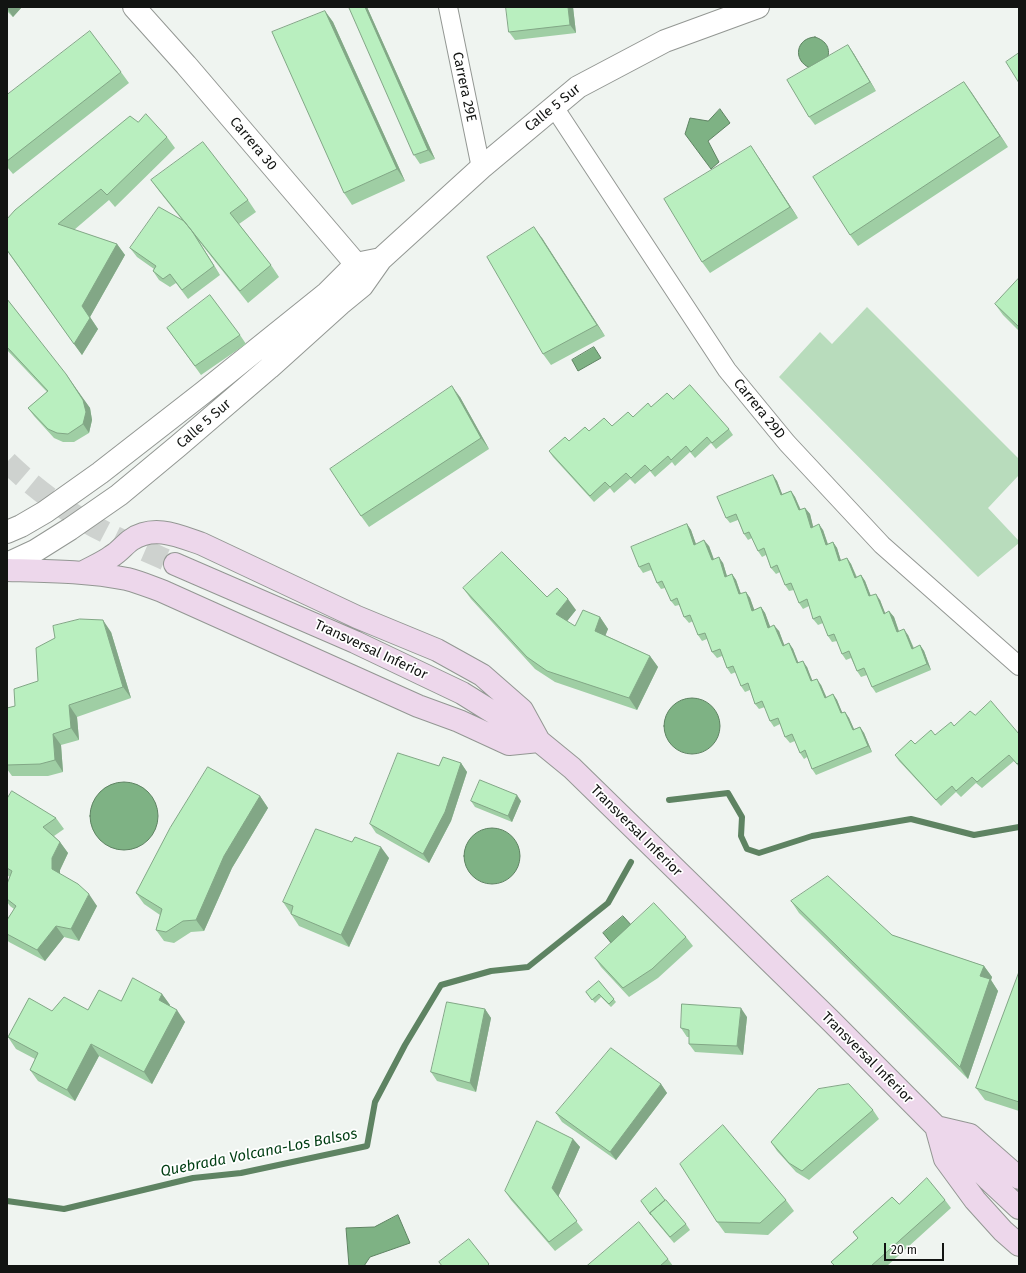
<!DOCTYPE html>
<style>
body{margin:0}
#map{position:relative;width:1026px;height:1273px;overflow:hidden;background:#eff4f0;font-family:"Fira Sans",sans-serif}
canvas{display:block}
.frame{position:absolute;inset:0;border:8px solid #121412;pointer-events:none}
.scale{position:absolute;left:884px;top:1243px;width:60px;height:18px;box-sizing:border-box;border:2px solid #121412;border-top:0;padding-left:5px;font-size:12px;line-height:14px;white-space:nowrap;color:#121412;-webkit-text-stroke:3px #fff;paint-order:stroke}
</style>
<div id="map">
<canvas width="1026" height="1273"></canvas>
<div class="frame"></div>
<div class="scale">20 m</div>
</div>
<script>
const ctx = document.querySelector('canvas').getContext('2d');
ctx.lineJoin = 'round';
function fillPath(path, color) {
  ctx.fillStyle = color;
  ctx.fill(path, 'evenodd');
}
function strokePath(path, color, width, dash) {
  ctx.strokeStyle = color;
  ctx.lineWidth = width;
  ctx.lineCap = dash ? 'butt' : 'round';
  ctx.setLineDash(dash || []);
  ctx.stroke(path);
}
function label(font, color, halo, rows, align = 'center') {
  ctx.font = font + ' "Fira Sans",sans-serif';
  ctx.lineWidth = 3.5;
  ctx.setLineDash([]);
  ctx.textBaseline = 'middle';
  ctx.strokeStyle = halo;
  ctx.fillStyle = color;
  for (const [text, x, y, turn = 0] of rows) {
    ctx.save();
    ctx.translate(x, y);
    ctx.rotate((+turn || 0) * Math.PI / 180);
    ctx.textAlign = isNaN(turn) ? turn : align;
    if (halo) ctx.strokeText(text, 0, 0);
    ctx.fillText(text, 0, 0);
    ctx.restore();
  }
}
fillPath(new Path2D(`
 M867,307l152,152v16l-31,33 31,33v2l-41,34 -199,-200 41,-45 12,12z`), '#b8dcbc');
const water = new Path2D(`
 M815,37c12,4 16,12 12,23l-17,8c-18,-8 -14,-30 5,-31z
 M720,109l10,14 -22,18 11,21 -8,7 -26,-35 5,-16 18,3z
 M594,347l7,11 -23,13 -6,-11z
 M664 726a28 28 0 1 1 56 0a28 28 0 1 1-56 0Z
 M90 816a34 34 0 1 1 68 0a34 34 0 1 1-68 0Z
 M464 856a28 28 0 1 1 56 0a28 28 0 1 1-56 0Z
 M623,916l10,11 -21,17 -9,-11z
 M398,1215l12,28 -40,14 -6,9h-15l-3,-38 28,-1z`);
fillPath(water, '#7eb284');
strokePath(water, '#5e8362', 1);
strokePath(new Path2D(`
 M669,800l59,-7 14,24 -1,19 6,13 12,4 53,-17 99,-17 63,16 45,-8
 M7,1201l57,8 129,-31 48,-5 126,-27 8,-44 30,-57 36,-60 50,-14 37,-4 80,-64 23,-41`), '#5e8362', 6);
strokePath(new Path2D(`
 M7,462c29,28 62,52 98,70 23,12 47,21 70,32`), '#ced2cf', 22, [22, 11]);
const minor = new Path2D(`
 M448,7l33,161
 M554,107l173,263 60,73 95,102 137,121`);
const tertiary = new Path2D(`
 M134,7l52,58 170,199 4,15
 M7,532l14,-6 24,-14 55,-39 104,-81 123,-99 29,-29 25,-5
 M7,564l28,-13 35,-22 49,-34 59,-49 91,-78 71,-64 22,-18 19,-27 100,-91 97,-81 87,-46 93,-34`);
const secondary = new Path2D(`
 M175,564l180,78 107,51 77,48 33,27 259,253 158,159 30,28
 M7,570c40,1 80,1 120,9 12,3 24,8 35,12l256,115 41,15 50,23 30,-3 -17,-31 -40,-35 -45,-25 -80,-33 -155,-73c-23,-8 -48,-20 -71,-4 -7,5 -12,12 -19,16 -9,7 -20,11 -30,17
 M936,1127l34,8 49,43
 M937,1130l8,29 30,41 28,31 16,14`);
strokePath(minor, '#939793', 20);
strokePath(tertiary, '#939793', 24);
strokePath(secondary, '#939793', 24);
strokePath(minor, '#fff', 18);
strokePath(tertiary, '#fff', 22);
strokePath(secondary, '#edd7eb', 22);
fillPath(new Path2D(`
 M7,7h15l-9,10 -6,-6z
 M349,7h18l68,152 -15,5 -6,-9z
 M573,7l3,26 -61,7 -6,-8z
 M325,11l8,11 72,159 -53,24 -8,-12z
 M848,45l6,9 22,37 -61,34 -6,-8z
 M121,72l8,11 -116,91 -6,-7v-72z
 M964,82l44,65 -150,99 -8,-11z
 M167,137l8,11 -60,59 -6,-7 -35,30 43,14 8,11 -35,62 8,12 -16,26 -75,-104z
 M759,158l39,60 -88,55 -8,-11z
 M151,180l97,20 8,12 -17,12 32,41 8,12 -31,26 -50,-63 22,35 -32,24 -12,-16 -6,4 -11,-7 -6,-9 1,-2 -17,-12 -7,-9 52,-28 -23,-29z
 M542,238l63,98 -54,29 -8,-11z
 M1019,278v53l-16,-16 -8,-11z
 M7,299l83,109 2,12 -3,13 -15,9h-11l-9,-4 -20,-22 -6,-8 19,-16 -40,-42z
 M167,328l73,7 6,9 -45,31z
 M460,397l29,52 -120,78 -8,-11z
 M673,399l56,30 4,6 -17,14 -5,-6 -16,15 -5,-6 -15,14 -3,-4 -17,15 -5,-6 -15,13 -5,-5 -16,14 -4,-5 -16,14 -41,-45 -4,-6 40,-20 23,-5 21,-9 18,-10z
 M773,475l4,6 5,13 9,-3 4,6 6,13 4,-2 5,6 3,13 10,3 5,14 5,-2 4,6 4,13 6,-3 4,6 6,13 4,-2 4,6 6,15 9,4 5,14 4,-3 5,6 5,14 9,4 6,13 6,-3 4,6 7,19 -55,23 -4,-6 -5,-12 -6,2 -4,-6 -6,-13 -5,2 -4,-6 -5,-13 -5,1 -4,-6 -5,-13 -5,2 -5,-6 -4,-13 -6,3 -4,-6 -5,-13 -5,1 -4,-6 -5,-13 -4,2 -5,-6 -5,-13 -4,2 -4,-6 -6,-13 -4,2 -4,-6 -6,-14 -8,3 -4,-5z
 M687,524l4,6 5,14 13,2 5,13 9,4 4,13 5,-2 4,6 5,14 5,-2 4,6 4,12 7,-3 4,6 5,14 9,4 5,14 5,-2 4,6 5,14 9,4 5,14 9,4 6,13 6,-4 4,6 5,13 3,-1 4,6 5,11 6,-2 4,6 8,19 -56,23 -4,-6 -5,-12 -3,2 -4,-6 -5,-12 -5,2 -5,-6 -5,-13 -6,3 -4,-6 -5,-14 -6,2 -4,-5 -5,-14 -5,2 -4,-6 -5,-14 -5,2 -4,-6 -5,-12 -5,2 -5,-6 -5,-13 -5,2 -4,-6 -5,-14 -4,2 -5,-6 -5,-12 -4,1 -4,-5 -6,-13 -4,1 -4,-6 -6,-13 -8,3 -4,-6z
 M463,588l84,9 29,13 -9,11 8,5 25,-9 8,12 -3,6 45,21 8,11 -21,43 -82,-28 -20,-13 -64,-70z
 M111,632l20,66 -54,19 2,23 -18,5 2,27 -15,4h-36l-5,-7v-61l8,-2 23,-25z
 M975,715l44,19v33l-5,-6 -32,27 -6,-5 -15,14 -5,-5 -15,14 -42,-45 -4,-6 20,-11 39,-18z
 M461,763l6,9 -16,49 -22,42 -53,-30 -6,-9 69,-58z
 M260,796l8,12 -36,60 -28,63 -13,1 -17,11 -10,-2 -8,-11 4,-15 -16,-11 -8,-11z
 M7,799l49,19 8,11 -10,7 6,6 8,11 -8,17v4l37,32 -18,35 -15,-4 -19,24 -36,-19 -2,-2v-20l7,-11 -4,-3 -3,-4v-18l3,-7 -3,-2z
 M471,801h50l-9,21 -37,-15z
 M352,842l37,16 -40,89 -50,-21 -16,-24z
 M791,901l193,65 8,11 -1,3 7,11 -30,88 -169,-166z
 M686,937l7,9 -35,32 -29,19 -28,-30 -6,-9z
 M1019,972v139l-34,-11 -9,-12z
 M599,981l17,21 -5,5 -10,-10 -6,6 -9,-11z
 M162,994l8,11v1l15,16 -33,62 -53,-28 -24,45 -37,-20 -8,-11 5,-11 -19,-10 -8,-12 44,-26 36,-1 33,-9z
 M485,1009l6,9 -15,74 -39,-11 -6,-9z
 M747,1017l-4,38 -48,-3 -6,-8v-7h-2l-6,-9z
 M661,1084l6,9 -51,67 -54,-38 -6,-9z
 M873,1110l6,9 -70,61 -13,-8 -19,-21 -6,-9z
 M573,1139l7,8 -22,50 25,33 -28,21 -44,-51 -6,-9z
 M665,1200l21,24 4,6 -16,13 -20,-24 -13,-18z
 M786,1200l8,11 -26,24 -43,-2 -8,-11z
 M945,1200l6,8 -64,58h-53l-3,-4 27,-24 -5,-6 46,-28z
 M668,1259l5,7h-86z`), '#9fcea4');
fillPath(new Path2D(`
 M8,7h14l-9,10 -6,-9z
 M365,7h2l68,152 -7,-9z
 M568,7h5l3,26 -6,-8z
 M325,11l8,11 72,159 -8,-12z
 M848,45l6,9 22,37 -6,-9z
 M964,82l8,11 36,54 -8,-11z
 M751,146l8,12 39,60 -8,-11z
 M534,227l8,11 63,98 -8,-11z
 M192,231l6,9 22,35 -6,-9z
 M117,244l8,11 -35,62 8,12 -16,26 -8,-11 8,-38z
 M66,374l24,34 2,12 -3,13 -6,-9z
 M452,386l8,11 29,52 -8,-11z
 M773,475l4,6 8,20 -4,-6z
 M791,491l4,6 8,19 -4,-6z
 M805,508l5,6 5,20 -4,-6z
 M687,524l4,6 7,20 -4,-5z
 M819,524l4,6 7,21 -4,-6z
 M704,540l5,6 7,20 -4,-6z
 M833,542l4,6 6,19 -4,-6z
 M719,557l4,6 6,20 -4,-6z
 M847,558l4,6 8,20 -4,-6z
 M732,574l4,6 7,20 -4,-6z
 M861,575l4,6 8,21 -4,-6z
 M746,592l4,6 7,19 -5,-6z
 M876,594l4,6 8,20 -4,-6z
 M568,599l8,11 -12,15 -8,-11z
 M761,607l4,6 8,21 -5,-6z
 M889,611l5,6 7,21 -4,-6z
 M600,617l8,12 -5,13 -8,-11z
 M103,620l8,12 20,66 -8,-11z
 M774,625l5,6 8,21 -4,-6z
 M904,629l4,6 8,20 -4,-6z
 M789,643l4,6 8,20 -4,-6z
 M920,645l4,6 7,19 -4,-6z
 M650,656l8,11 -21,43 -8,-12z
 M803,661l4,6 8,20 -4,-6z
 M817,679l4,6 8,19 -4,-6z
 M833,694l4,6 8,19 -4,-6z
 M69,705l8,12 2,23 -8,-12z
 M845,712l4,6 8,18 -4,-6z
 M860,727l4,6 8,19 -4,-6z
 M53,734l8,11 2,27 -8,-12z
 M461,763l6,9 -16,49 -22,42 -6,-9z
 M517,795l4,6 -9,21 -4,-6z
 M260,796l8,12 -36,60 -28,63 -8,-11 28,-64z
 M60,842l8,11 -8,17v10l-8,-11v-11z
 M381,847l8,11 -40,89 -8,-12z
 M89,894l8,12 -18,35 -8,-12z
 M56,926l8,11 -19,24 -8,-11z
 M984,966l8,11 -1,3 7,11 -30,88 -8,-12 20,-91z
 M162,994l8,11 -3,7 -8,-12z
 M741,1008l6,9 -4,38 -6,-9z
 M485,1009l6,9 -15,74 -6,-9z
 M177,1010l8,12 -33,62 -8,-12z
 M91,1044l8,12 -24,45 -8,-11z
 M661,1084l6,9 -51,67 -6,-8z
 M573,1139l7,8 -22,50 -6,-9z`), '#82a786');
const building = new Path2D(`
 M349,7h16l63,143 -14,5z
 M506,7h62l2,18 -61,7z
 M325,11l72,158 -53,24 -72,-161z
 M90,31l31,41 -114,89v-66z
 M848,45l22,37 -61,35 -22,-37z
 M1019,53v30l-13,-21z
 M964,82l36,54 -150,99 -37,-58z
 M146,114l21,23 -60,58 -6,-6 -43,35 59,20 -35,62 8,12 -16,26 -67,-94v-31l8,-9 115,-94 8,6z
 M203,142l45,58 -18,13 41,52 -31,26 -89,-111z
 M751,146l39,61 -88,55 -38,-63z
 M159,207l25,14 8,10 22,35 -32,24 -12,-16 -7,5 -10,-8 3,-5 -26,-18z
 M534,227l63,98 -54,29 -56,-97z
 M1019,278v49l-24,-23z
 M210,295l30,40 -45,31 -28,-38z
 M7,299l59,75 17,26 3,12 -3,12 -15,10 -11,-1 -9,-4 -20,-21 20,-17 -41,-44z
 M690,385l39,44 -17,14 -5,-6 -16,15 -5,-6 -15,14 -3,-4 -17,15 -6,-6 -14,13 -5,-5 -16,14 -5,-5 -15,14 -41,-45 16,-14 4,4 16,-14 4,4 15,-13 8,8 16,-14 5,5 15,-14 3,4 16,-14 6,6z
 M452,386l29,52 -120,78 -31,-47z
 M773,475l8,20 10,-4 8,19 6,-2 6,20 8,-4 7,21 7,-3 6,19 8,-3 8,20 6,-3 8,21 7,-2 8,20 5,-3 8,21 7,-3 8,20 8,-4 7,19 -55,23 -8,-19 -7,3 -8,-20 -7,3 -8,-20 -6,2 -8,-20 -7,3 -6,-20 -8,4 -8,-20 -6,2 -8,-20 -6,3 -7,-20 -6,3 -9,-19 -5,2 -8,-20 -10,4 -9,-21z
 M687,524l7,21 10,-5 8,20 7,-3 6,20 7,-3 7,20 7,-2 6,19 9,-4 7,21 6,-3 9,21 6,-3 8,20 6,-2 8,20 6,-2 8,19 8,-4 8,19 4,-1 8,18 7,-3 8,19 -56,23 -7,-19 -5,3 -8,-19 -7,3 -7,-19 -8,3 -8,-20 -7,3 -7,-21 -7,3 -8,-20 -6,2 -7,-19 -8,3 -7,-19 -7,2 -8,-20 -6,2 -7,-19 -6,3 -9,-20 -5,2 -8,-20 -10,4 -8,-20z
 M502,552l45,45 10,-9 11,11 -12,15 19,12 8,-16 17,7 -5,14 55,25 -21,42 -82,-27 -20,-14 -64,-69z
 M80,619l23,1 20,67 -54,18 2,23 -18,6 2,26 -15,4 -33,1v-57l8,-2 -1,-17 24,-8 -2,-33 19,-10 -2,-12z
 M991,701l28,33v28l-2,2 -8,-9 -32,27 -5,-5 -16,14 -4,-5 -16,14 -41,-45 16,-15 4,4 16,-14 4,5 16,-13 3,4 16,-15 5,4z
 M398,753l41,13 4,-9 18,6 -16,49 -22,42 -53,-30z
 M208,767l52,29 -36,60 -28,64 -13,1 -17,11 -10,-2 6,-21 -26,-16 34,-65z
 M480,780l37,15 -9,21 -37,-15z
 M12,791l44,27 -13,9 17,15 -8,16v11l26,15 11,10 -18,35 -15,-3 -19,24 -30,-16v-14l9,-14 -9,-7v-15l5,-13 -5,-3v-69z
 M316,829l36,13 3,-5 26,10 -40,88 -50,-21 2,-8 -10,-4z
 M828,876l64,59 92,31 -4,10 10,3 -30,88 -169,-166z
 M654,903l32,34 -34,32 -29,19 -28,-30z
 M1019,972v130l-43,-14z
 M133,978l29,16 -3,6 18,10 -33,62 -53,-28 -24,46 -37,-20 8,-17 -30,-16 21,-39 23,13 12,-14 24,13 11,-20 22,11z
 M599,981l15,18 -5,5 -10,-10 -7,6 -6,-8z
 M447,1002l38,7 -15,74 -39,-11z
 M682,1004l59,4 -4,38 -48,-2v-14l-8,-2z
 M611,1048l50,36 -51,68 -54,-39z
 M849,1084l24,26 -71,61 -13,-8 -18,-21 47,-53z
 M537,1121l36,18 -21,49 25,33 -28,21 -44,-51z
 M723,1125l63,75 -26,23 -43,-1 -37,-58z
 M927,1178l18,22 -74,66h-36l-4,-4 27,-24 -5,-6 39,-35 7,7z
 M656,1188l9,12 -15,13 1,2 -10,-14z
 M666,1200l20,24 -16,13 -20,-24z
 M639,1222l29,37 -8,7h-73z
 M469,1239l20,25 -2,2h-45l-3,-4z`);
fillPath(building, '#b9efbf');
strokePath(building, '#82a786', 1);
label('14px', '#121412', '#fff', [
 ["Carrera 29E",464,87,78],
 ["Calle 5 Sur",553,108,-39],
 ["Carrera 30",253,144,50],
 ["Carrera 29D",759,409,51],
 ["Calle 5 Sur",204,424,-41],
 ["Transversal Inferior",371,650,25],
 ["Transversal Inferior",636,831,45],
 ["Transversal Inferior",867,1058,45]
]);
label('italic 15px', '#003e13', '#fff', [
 ["Quebrada Volcana-Los Balsos",259,1153,-11]
]);
</script>
